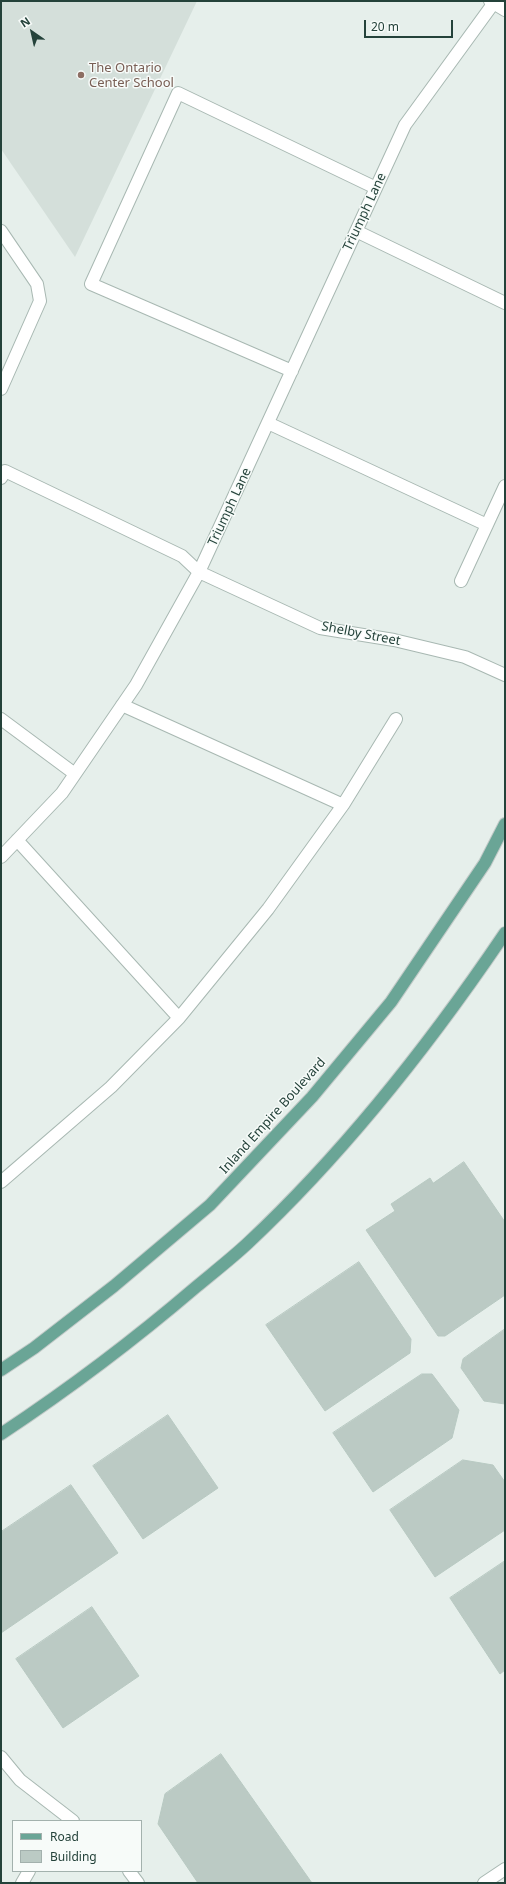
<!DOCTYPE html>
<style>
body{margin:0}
#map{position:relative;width:506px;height:1884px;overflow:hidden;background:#e6efeb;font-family:"Noto Sans",sans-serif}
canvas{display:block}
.frame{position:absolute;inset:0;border:2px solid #24423a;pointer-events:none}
.legend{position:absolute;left:12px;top:1820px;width:130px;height:52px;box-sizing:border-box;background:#f7fbf9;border:1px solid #a3b1ad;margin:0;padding:5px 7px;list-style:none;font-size:12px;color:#24423a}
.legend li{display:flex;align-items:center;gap:8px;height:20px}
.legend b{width:20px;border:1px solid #a3b1ad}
.north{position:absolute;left:12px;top:12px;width:40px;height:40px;-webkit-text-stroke:3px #f7fbf9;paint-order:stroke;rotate:326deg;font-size:11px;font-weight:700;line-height:16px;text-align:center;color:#24423a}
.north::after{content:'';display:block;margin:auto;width:14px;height:18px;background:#24423a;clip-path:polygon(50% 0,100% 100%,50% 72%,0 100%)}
.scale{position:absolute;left:364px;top:20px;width:89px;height:18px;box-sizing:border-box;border:2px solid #24423a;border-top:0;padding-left:5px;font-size:12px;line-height:14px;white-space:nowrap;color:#24423a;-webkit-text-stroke:3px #f7fbf9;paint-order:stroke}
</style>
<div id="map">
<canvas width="506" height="1884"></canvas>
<div class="frame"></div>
<ul class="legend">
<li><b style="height:5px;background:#6aa596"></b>Road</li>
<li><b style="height:11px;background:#bbcac4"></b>Building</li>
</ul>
<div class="north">N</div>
<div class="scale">20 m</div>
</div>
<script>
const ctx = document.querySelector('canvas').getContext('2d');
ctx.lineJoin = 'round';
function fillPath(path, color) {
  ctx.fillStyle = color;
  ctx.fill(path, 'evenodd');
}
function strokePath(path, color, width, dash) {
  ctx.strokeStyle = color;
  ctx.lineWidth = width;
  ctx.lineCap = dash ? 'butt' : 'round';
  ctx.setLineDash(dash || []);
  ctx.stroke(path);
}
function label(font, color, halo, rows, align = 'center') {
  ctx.font = font + ' "Noto Sans",sans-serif';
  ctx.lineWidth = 3;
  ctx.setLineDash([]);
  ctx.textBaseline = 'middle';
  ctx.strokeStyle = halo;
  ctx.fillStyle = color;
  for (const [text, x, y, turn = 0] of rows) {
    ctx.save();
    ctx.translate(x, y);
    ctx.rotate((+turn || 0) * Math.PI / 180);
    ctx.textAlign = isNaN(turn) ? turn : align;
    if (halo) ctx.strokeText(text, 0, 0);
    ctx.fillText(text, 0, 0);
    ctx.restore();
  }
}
fillPath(new Path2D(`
 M1,1h196l-122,256 -74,-108z`), '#d4dfda');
const building = new Path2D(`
 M464,1162l41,60v73l-60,41h-7l-72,-106 29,-19 -4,-7 39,-26 3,5z
 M359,1262l52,77 -1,14 -85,58 -59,-86z
 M505,1329v75l-21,-3 -23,-33 2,-9z
 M422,1374h10l27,36 -7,28 -79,54 -40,-59z
 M168,1415l50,73 -75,51 -50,-73z
 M463,1460l30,5 12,17v48l-70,47 -45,-67z
 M71,1485l47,68 -117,80v-101z
 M505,1561v109l-5,4 -50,-76z
 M92,1607l47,69 -76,52 -47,-69z
 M221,1754l91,129h-114l-40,-59 7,-30z`);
fillPath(building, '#bbcac4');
strokePath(building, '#b8c9c2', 1);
const minor = new Path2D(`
 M490,1l15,9
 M1,231l36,53 3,17 -39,88
 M356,231l149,72
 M292,371l-201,-87 87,-191 198,95
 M268,423l219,102
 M1,478l4,-7 177,85 17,16 121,56 74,12 71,17 40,18
 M461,581l44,-95
 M122,705l221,100
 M1,719l74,55
 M17,840l162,178
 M1,857l61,-64 74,-108 63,-113 206,-447 88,-121
 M1,1182l110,-95 68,-69 89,-109 75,-104 53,-86
 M1,1757l19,23 53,41
 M129,1871l9,12
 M22,1883l7,-12
 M484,1883l21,-14`);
const major = new Path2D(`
 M1,1370l33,-22 80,-62 96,-81 102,-108 79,-95 94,-139 20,-39
 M1,1434c68,-45 133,-94 195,-147 18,-15 36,-29 52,-44 98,-92 182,-199 257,-310`);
strokePath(minor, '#a8b8b2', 14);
strokePath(major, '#c2cac8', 14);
strokePath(minor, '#fff', 12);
strokePath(major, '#6aa596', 12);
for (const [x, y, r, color] of [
 [81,75,4,"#8d6e63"]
]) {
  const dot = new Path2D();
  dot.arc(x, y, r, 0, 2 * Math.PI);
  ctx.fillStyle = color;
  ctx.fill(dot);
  strokePath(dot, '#f7fbf9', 1.5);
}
label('13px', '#785e54', '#f7fbf9', [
 ["The Ontario",89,68],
 ["Center School",89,83]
], 'left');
label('13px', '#24423a', '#f7fbf9', [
 ["Triumph Lane",365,212,-65],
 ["Triumph Lane",230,507,-65],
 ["Shelby Street",361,634,11],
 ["Inland Empire Boulevard",273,1116,-48]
]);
</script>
